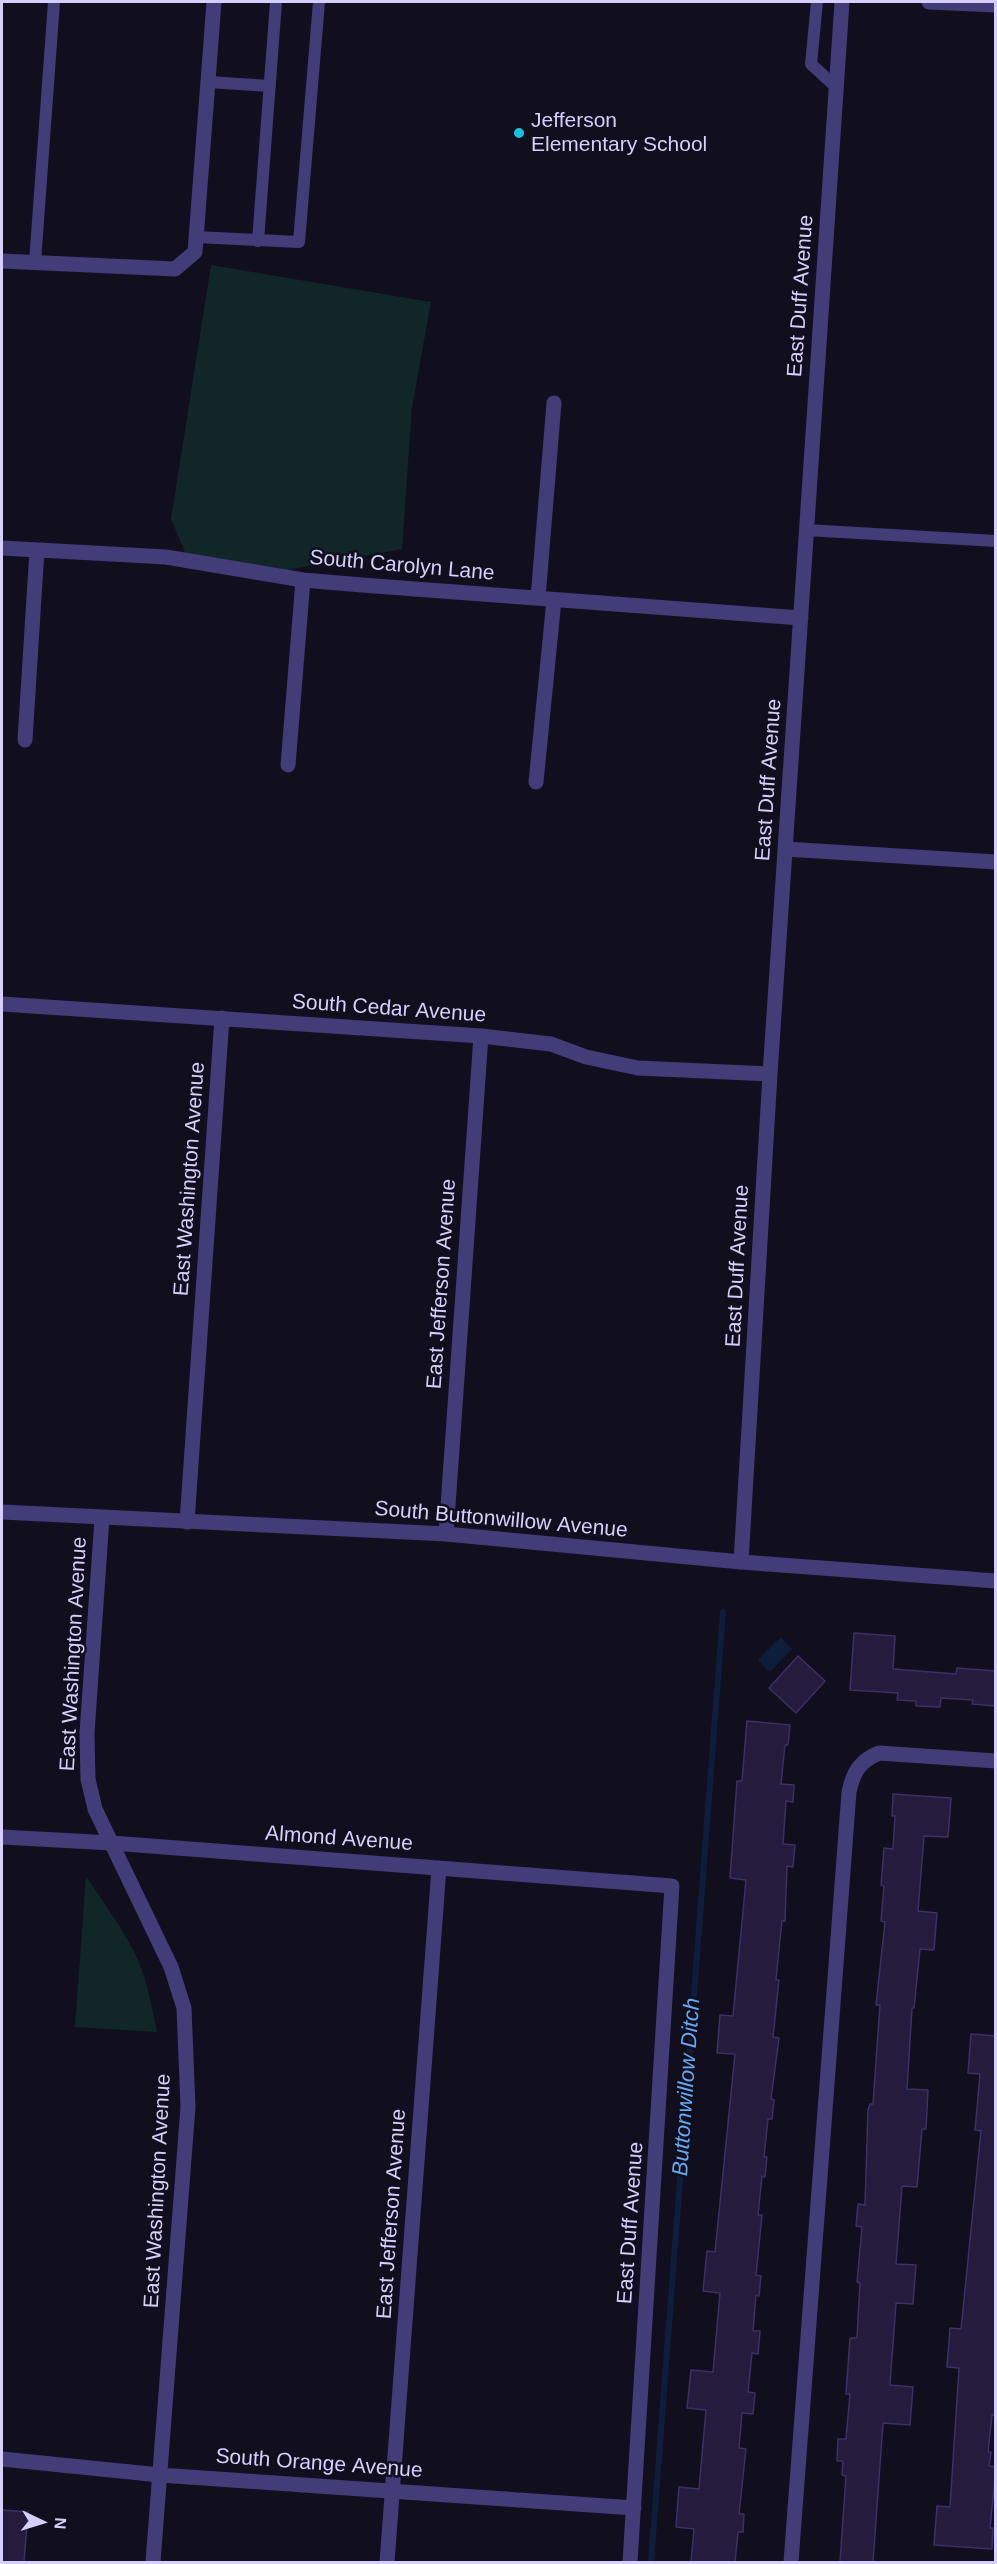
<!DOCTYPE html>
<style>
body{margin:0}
#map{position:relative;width:997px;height:2564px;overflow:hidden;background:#110e1d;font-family:Arial,sans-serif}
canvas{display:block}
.frame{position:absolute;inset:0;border:3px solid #d6cefb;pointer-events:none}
.north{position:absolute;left:12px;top:2492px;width:60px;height:60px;-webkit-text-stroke:4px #110e1d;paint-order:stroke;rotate:94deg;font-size:16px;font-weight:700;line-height:24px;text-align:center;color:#d6cefb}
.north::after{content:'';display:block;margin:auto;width:21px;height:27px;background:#d6cefb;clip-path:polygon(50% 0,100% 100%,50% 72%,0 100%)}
</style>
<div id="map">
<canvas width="997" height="2564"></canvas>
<div class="frame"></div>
<div class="north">N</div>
</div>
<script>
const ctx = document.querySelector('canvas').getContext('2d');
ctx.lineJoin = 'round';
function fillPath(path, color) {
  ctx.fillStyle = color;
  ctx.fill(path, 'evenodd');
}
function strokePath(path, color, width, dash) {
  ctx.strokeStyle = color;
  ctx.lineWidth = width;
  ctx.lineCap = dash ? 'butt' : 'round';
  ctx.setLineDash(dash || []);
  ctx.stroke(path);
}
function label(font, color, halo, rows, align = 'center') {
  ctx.font = font + ' Arial,sans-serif';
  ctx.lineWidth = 5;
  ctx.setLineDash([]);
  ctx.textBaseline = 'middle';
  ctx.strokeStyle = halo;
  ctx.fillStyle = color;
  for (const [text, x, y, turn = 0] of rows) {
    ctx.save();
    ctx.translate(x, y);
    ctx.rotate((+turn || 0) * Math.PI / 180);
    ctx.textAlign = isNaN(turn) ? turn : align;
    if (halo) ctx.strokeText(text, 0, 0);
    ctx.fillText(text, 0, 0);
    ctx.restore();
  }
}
fillPath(new Path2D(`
 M211,265l220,37 -19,105 -10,142 -147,27 -68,-19 -16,-38z
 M86,1876c18,27 38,54 52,84 10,23 14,48 19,72l-82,-5z`), '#112627');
fillPath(new Path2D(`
 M781,1637l11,12 -22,23 -12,-12z`), '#0f1d3c');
strokePath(new Path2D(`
 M651,2562l72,-950`), '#0f1d3c', 6);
const building = new Path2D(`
 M854,1633l41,3 -2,33 63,5 1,-6 39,3v35l-24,-2 1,-4 -32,-2 -1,9 -24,-1v-5l-19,-1 1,-7 -48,-3z
 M798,1656l27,25 -29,32 -27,-25z
 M747,1721l43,4 -2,20h-3l-4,39 13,1 -1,17 -7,-1 -3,43 12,1 -2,22 -6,-1 -2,55h-3l-2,18 -4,41h3l-6,57 6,1 -8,61 3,1 -2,19h-4l-4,38h3l-2,20 -3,-1 -4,39h4l-6,60 5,1 -2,20 -3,-1 -3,36h7l-2,23 -6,-1 -4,39 7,1 -2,21 -11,-1 -3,35 7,1 -7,65h5l-1,18h-5l-3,30h-44l3,-33 -18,-2 3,-40 20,2 7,-79 -19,-2 4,-38 22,2 7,-79 -17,-2 4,-40 8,1 20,-198 -18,-1 3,-38 13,1 13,-136 -16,-2 7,-97h5z
 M893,1794l58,4 -3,39 -24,-1 -6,75 19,2 -3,37 -14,-1 -6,59h-2l-5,81 21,1 -2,39h-4l-5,58 -15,-1 -6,78 20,1 -3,39 -17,-1 -6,82 23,2 -3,38 -27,-2 -10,139h-33l6,-86 -4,-1 1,-14h-6l1,-22h8l4,-45h-4l4,-56h7l3,-55 -3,-1 5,-55 -6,-1 2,-22 7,1 3,-95 2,-6h3l7,-99h-4l9,-83 -4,-1 3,-35 -3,-1 3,-37 9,1 2,-33h-3z
 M971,2034l25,2v379h-4l-4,37h3l-2,14 7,1 -6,61h3l-1,21 -58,-4 3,-39 13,1 9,-139 -12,-1 3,-39 11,1 20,-198 -6,-1 5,-56 -12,-1z
 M2,2510l26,2 -4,50h-22z`);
fillPath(building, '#241b3d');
strokePath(building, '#3d2f67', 1.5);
strokePath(new Path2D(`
 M817,2l-6,62 25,23
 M208,82l62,4
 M196,237l103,5 20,-240
 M258,241l18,-239
 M35,262l19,-260
 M806,530l190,11`), '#423c79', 12);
strokePath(new Path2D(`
 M929,2l67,3
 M2,261l173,8 20,-17 19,-250
 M2,548l164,9 137,23 59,5 439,33
 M538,598l16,-195
 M25,740l12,-190
 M288,765l15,-185
 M536,782l18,-182
 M785,849l211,13
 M2,1004l479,32 70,8 35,13 52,11 132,6
 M102,1518l-15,215 1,46 7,30 76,158 13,41 4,99 -35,455
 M187,1522l35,-504
 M446,1534l35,-498
 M741,1562l29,-488 72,-1072
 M2,1837l110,6 560,43 -42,676
 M2,2459l158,16 474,33
 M387,2562l52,-694
 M791,2562l58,-770c4,-20 11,-31 30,-39l117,8`), '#423c79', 15);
strokePath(new Path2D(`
 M2,1512l444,22 295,28 255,19`), '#423c79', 15);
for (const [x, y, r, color] of [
 [519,133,6,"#12c2e3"]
]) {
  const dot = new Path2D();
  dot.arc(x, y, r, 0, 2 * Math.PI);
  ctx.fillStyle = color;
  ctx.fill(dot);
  strokePath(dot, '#110e1d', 2);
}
label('21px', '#d6cefb', '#110e1d', [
 ["Jefferson",531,121],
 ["Elementary School",531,145]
], 'left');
label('21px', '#d6cefb', '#110e1d', [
 ["East Duff Avenue",801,296,-86],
 ["South Carolyn Lane",402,566,5],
 ["East Duff Avenue",769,780,-86],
 ["South Cedar Avenue",389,1009,4],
 ["East Washington Avenue",190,1179,-86],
 ["East Duff Avenue",738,1266,-87],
 ["East Jefferson Avenue",442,1284,-86],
 ["South Buttonwillow Avenue",501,1520,5],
 ["East Washington Avenue",74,1654,-87],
 ["Almond Avenue",339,1839,4],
 ["East Washington Avenue",158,2191,-87],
 ["East Jefferson Avenue",392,2214,-86],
 ["East Duff Avenue",631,2223,-86],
 ["South Orange Avenue",319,2464,4]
]);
label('italic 22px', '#65a9f2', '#110e1d', [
 ["Buttonwillow Ditch",687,2087,-86]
]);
</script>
